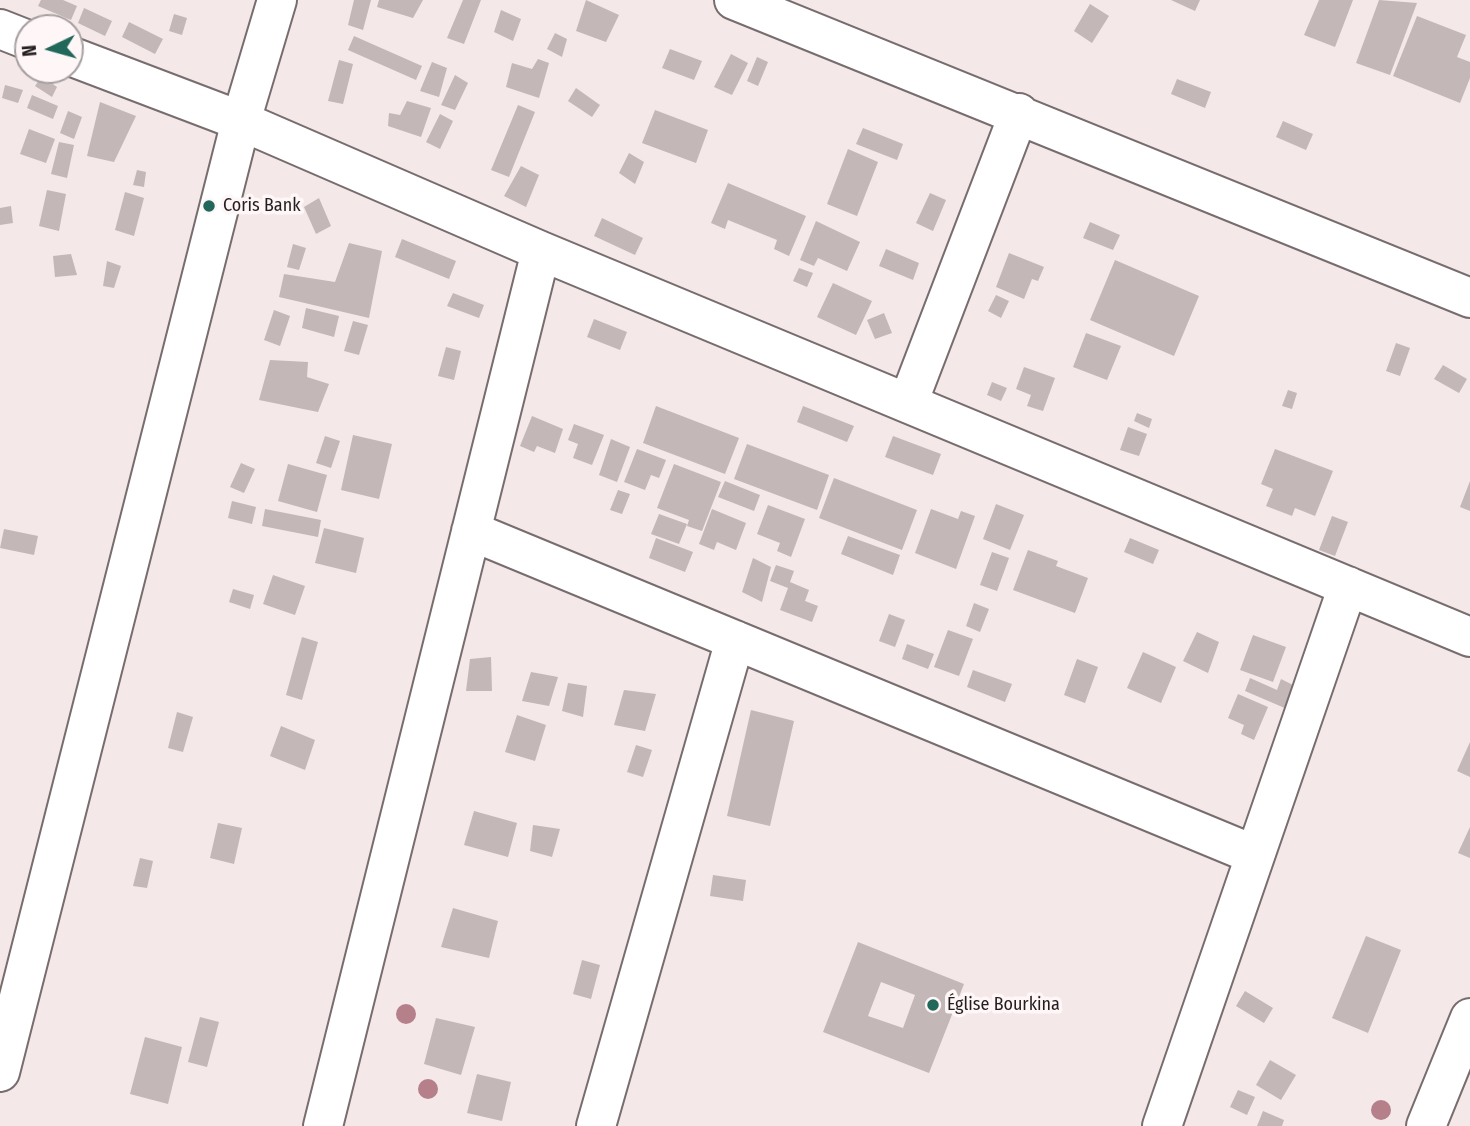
<!DOCTYPE html>
<meta charset="utf-8">
<style>
body{margin:0}
#map{position:relative;width:1470px;height:1126px;overflow:hidden;background:#f4e8e9;font-family:"Fira Sans Condensed",sans-serif}
canvas{display:block}
.north{position:absolute;left:14px;top:14px;width:70px;height:70px;box-sizing:border-box;background:#fef6f7;border:2px solid #a6a0a1;border-radius:50%;rotate:265deg;font-size:19px;font-weight:700;line-height:28px;text-align:center;color:#231e1f}
.north::after{content:'';display:block;margin:auto;width:24px;height:32px;background:#21675a;clip-path:polygon(50% 0,100% 100%,50% 72%,0 100%)}
</style>
<div id="map">
<canvas width="1470" height="1126"></canvas>
<div class="north">N</div>
</div>
<script>
const ctx = document.querySelector('canvas').getContext('2d');
ctx.lineJoin = 'round';
function fillPath(path, color) {
  ctx.fillStyle = color;
  ctx.fill(path, 'evenodd');
}
function strokePath(path, color, width, dash) {
  ctx.strokeStyle = color;
  ctx.lineWidth = width;
  ctx.lineCap = dash ? 'butt' : 'round';
  ctx.setLineDash(dash || []);
  ctx.stroke(path);
}
function label(font, color, halo, rows, align = 'center') {
  ctx.font = font + ' "Fira Sans Condensed",sans-serif';
  ctx.lineWidth = 7;
  ctx.setLineDash([]);
  ctx.textBaseline = 'middle';
  ctx.strokeStyle = halo;
  ctx.fillStyle = color;
  for (const [text, x, y, turn = 0] of rows) {
    ctx.save();
    ctx.translate(x, y);
    ctx.rotate((+turn || 0) * Math.PI / 180);
    ctx.textAlign = isNaN(turn) ? turn : align;
    if (halo) ctx.strokeText(text, 0, 0);
    ctx.fillText(text, 0, 0);
    ctx.restore();
  }
}
fillPath(new Path2D(`
 M41,0h22l14,6 -6,14 -33,-14z
 M354,0h17l-8,30 -15,-5z
 M379,0h44l-10,18 -36,-11z
 M463,0h18l-17,44 -17,-6z
 M586,0l33,15 -13,27 -30,-11z
 M1171,0h29l-5,11z
 M1319,0h34l-18,47 -31,-12z
 M1379,0l38,3 -27,72 -34,-12z
 M1090,4l19,12 -17,27 -18,-12z
 M84,8l28,13 -7,15 -27,-13z
 M501,10l20,9 -8,22 -19,-9z
 M174,14l13,4 -5,17 -13,-4z
 M1417,16l49,19 -9,22 13,5v16l-10,25 -67,-27z
 M129,22l34,17 -8,15 -33,-17z
 M555,33l12,6 -5,18 -15,-8z
 M354,36l68,30 -6,14 -68,-30z
 M670,49l32,12 -8,19 -32,-12z
 M731,54l17,9 -16,32 -18,-8z
 M757,57l11,5 -10,24 -11,-5z
 M538,59l11,4 -10,35 -33,-11 6,-24 20,6z
 M339,60l14,4 -10,40 -15,-3z
 M432,62l15,6 -8,29 -19,-6z
 M455,75l13,8 -13,27 -14,-5z
 M42,76l15,11 -5,10 -17,-11z
 M1177,79l34,13 -6,16 -34,-14z
 M5,85l18,5 -5,13 -16,-5z
 M576,88l24,17 -8,12 -24,-16z
 M32,95l26,11 -5,13 -26,-11z
 M407,101l24,7 -10,29 -33,-11 1,-13 11,2z
 M100,102l36,14 -22,46 -27,-6z
 M518,105l17,7 -26,65 -18,-7z
 M655,110l53,20 -12,33 -54,-20z
 M68,111l14,6 -8,22 -14,-6z
 M440,114l13,7 -13,28 -14,-7z
 M1283,121l30,13 -7,16 -30,-13z
 M863,128l40,16 -6,16 -41,-16z
 M29,129l26,10 -9,24 -26,-9z
 M59,142l15,3 -7,33 -16,-4z
 M848,149l30,13 -21,54 -30,-12z
 M629,153l15,9 -9,22 -16,-11z
 M521,166l18,9 -13,32 -22,-11z
 M137,170l9,2 -2,15 -11,-2z
 M728,183l78,33 -17,40 -15,-7 3,-9 -49,-20 -3,9 -14,-6z
 M47,190l19,4 -7,37 -20,-5z
 M125,192l19,6 -10,38 -19,-6z
 M930,193l16,7 -13,31 -17,-8z
 M319,198l12,28 -15,8 -12,-27z
 M11,206l2,17 -13,2v-17z
 M602,218l41,20 -8,17 -41,-19z
 M816,221l44,21 -13,29 -29,-13 -4,8 -14,-6z
 M1090,222l30,13 -7,15 -30,-12z
 M402,239l54,22 -7,18 -54,-22z
 M349,243l33,8 -13,67 -90,-21 5,-23 51,8z
 M293,244l13,4 -7,22 -12,-3z
 M886,249l33,14 -6,17 -34,-14z
 M1009,253l35,14 -6,14 -6,-2 -8,20 -28,-12z
 M71,254l6,21 -22,2 -2,-21z
 M1115,260l84,36 -25,60 -84,-36z
 M107,261l14,5 -7,22 -11,-2z
 M799,268l14,5 -6,14 -14,-6z
 M833,283l39,18 -16,34 -39,-18z
 M453,293l31,12 -5,13 -32,-12z
 M996,295l13,6 -8,17 -13,-7z
 M306,308l33,8 -5,21 -32,-9z
 M274,310l16,6 -10,30 -16,-6z
 M884,313l8,20 -17,6 -8,-19z
 M594,319l33,13 -7,18 -33,-13z
 M353,321l15,4 -9,30 -15,-4z
 M1086,333l35,13 -14,34 -34,-13z
 M1396,343l14,5 -10,28 -14,-5z
 M446,347l15,4 -7,29 -16,-4z
 M270,360l38,2 -1,15 22,7 -11,28 -59,-12z
 M1443,365l24,14 -8,14 -25,-14z
 M1024,367l31,11 -12,33 -16,-5 4,-11 -15,-6z
 M992,382l15,6 -6,13 -14,-6z
 M1288,390l9,3 -5,16 -10,-3z
 M656,406l83,32 -14,36 -82,-31z
 M803,406l51,20 -7,16 -50,-20z
 M1137,413l15,6 -3,9 -15,-7z
 M532,416l31,13 -8,24 -18,-7 -3,6 -14,-6z
 M574,424l30,11 -12,30 -19,-7 5,-14 -10,-4z
 M1128,427l19,7 -8,22 -19,-6z
 M353,435l39,9 -13,55 -38,-9z
 M325,436l15,5 -9,27 -15,-5z
 M893,436l48,18 -8,21 -48,-18z
 M611,439l19,8 -13,35 -18,-7z
 M747,444l82,31 -12,35 -83,-31z
 M637,449l29,11 -7,18 -8,-3 -6,15 -21,-8z
 M1275,449l58,22 -18,45 -20,-8 -3,8 -26,-10 7,-17 -12,-5z
 M241,463l14,6 -11,24 -14,-6z
 M288,464l39,11 -10,37 -39,-11z
 M674,464l47,18 -19,49 -15,-5 2,-6 -32,-12z
 M834,478l83,32 -15,40 -83,-32z
 M725,481l35,14 -6,16 -36,-14z
 M1470,481v30l-10,-4z
 M618,490l12,4 -8,20 -12,-4z
 M232,501l24,6 -4,17 -24,-6z
 M996,504l28,11 -14,35 -27,-11z
 M768,505l37,14 -14,38 -14,-6 3,-8 -23,-9z
 M265,509l56,11 -3,17 -56,-11z
 M712,509l34,14 -10,27 -19,-8 -3,8 -15,-6z
 M931,509l27,10 3,-8 14,5 -19,53 -41,-16z
 M659,514l28,10 -8,20 -28,-10z
 M1332,516l16,6 -13,34 -16,-6z
 M324,528l40,10 -8,35 -41,-10z
 M4,529l34,7 -4,19 -34,-7z
 M848,536l52,19 -7,20 -52,-21z
 M656,538l37,14 -8,20 -36,-14z
 M1130,538l29,12 -6,14 -29,-12z
 M1028,550l30,11 -2,5 32,12 -13,35 -62,-23z
 M992,552l17,6 -12,33 -17,-6z
 M753,558l18,9 -9,35 -20,-10z
 M776,565l18,6 -4,11 19,8 -4,11 13,5 -6,16 -32,-12 8,-22 -18,-7z
 M273,575l32,11 -10,29 -32,-11z
 M233,589l21,6 -4,14 -21,-7z
 M974,603l15,6 -9,23 -14,-6z
 M889,614l16,6 -10,27 -16,-6z
 M948,630l25,9 -14,37 -25,-9z
 M1197,632l22,10 -11,31 -25,-12z
 M1253,635l33,12 -13,35 -33,-12z
 M302,637l16,5 -16,58 -16,-5z
 M907,644l27,10 -6,15 -26,-10z
 M1143,652l33,15 -15,36 -34,-15z
 M491,657l1,34h-26l4,-32z
 M1077,659l21,8 -13,36 -21,-8z
 M973,670l39,14 -7,18 -38,-15z
 M531,672l27,5 -9,29 -27,-5z
 M1250,678l27,12 4,-11 16,8 -10,22 -42,-18z
 M568,683l19,3 -4,31 -21,-6z
 M624,690l32,4 -11,37 -31,-6z
 M1238,694l30,13 -14,33 -13,-6 3,-9 -16,-7z
 M751,710l43,11 -24,105 -43,-10z
 M177,712l16,5 -10,35 -15,-4z
 M517,715l29,10 -11,36 -30,-9z
 M281,726l34,14 -10,30 -35,-14z
 M1470,742v35l-13,-6z
 M636,745l16,5 -9,27 -16,-5z
 M474,811l43,12 -9,34 -44,-12z
 M218,823l24,5 -8,36 -24,-6z
 M533,825l27,4 -8,28 -22,-6z
 M1470,827v31l-12,-5z
 M140,858l13,3 -6,27 -14,-2z
 M713,875l33,5 -3,21 -33,-5z
 M453,908l45,13 -9,37 -48,-11z
 M1366,936l35,14 -33,83 -36,-15z
 M858,942l106,42 -35,89 -106,-41zM881,982l34,13 -12,33 -35,-12z
 M582,960l18,5 -9,34 -18,-5z
 M1245,991l28,17 -9,15 -28,-17z
 M200,1017l19,5 -12,45 -19,-5z
 M436,1018l39,9 -14,48 -37,-11z
 M145,1037l37,10 -14,57 -38,-10z
 M1270,1060l26,15 -15,25 -25,-15z
 M477,1074l34,8 -9,39 -35,-8z
 M1238,1090l17,7 -8,18 -17,-8z
 M1263,1111l21,9 -2,6h-25z`), '#c3b7b8');
const minor = new Path2D(`
 M734,0l736,298
 M0,29l28,11
 M70,56l171,65 300,130 929,386
 M908,403l111,-290
 M471,531l784,324
 M323,1126l218,-875
 M596,1126l139,-486
 M1162,1126l186,-540
 M1426,1126l44,-108`);
const major = new Path2D(`
 M0,1072l241,-951 36,-121`);
strokePath(minor, '#786d6e', 42);
strokePath(major, '#786d6e', 42);
strokePath(minor, '#fff', 38);
strokePath(major, '#fff', 38);
ctx.fillStyle = '#b6808b';
for (const [x, y] of [
 [406,1014],
 [428,1089],
 [1381,1110]
]) {
  ctx.beginPath();
  ctx.arc(x, y, 10, 0, 2 * Math.PI);
  ctx.fill();
}
for (const [x, y, r, color] of [
 [209,206,7,"#21675a"],
 [933,1005,7,"#21675a"]
]) {
  const dot = new Path2D();
  dot.arc(x, y, r, 0, 2 * Math.PI);
  ctx.fillStyle = color;
  ctx.fill(dot);
  strokePath(dot, '#fef6f7', 2.5);
}
label('18px', '#231e1f', '#fef6f7', [
 ["Coris Bank",223,206],
 ["Église Bourkina",947,1005]
], 'left');
</script>
